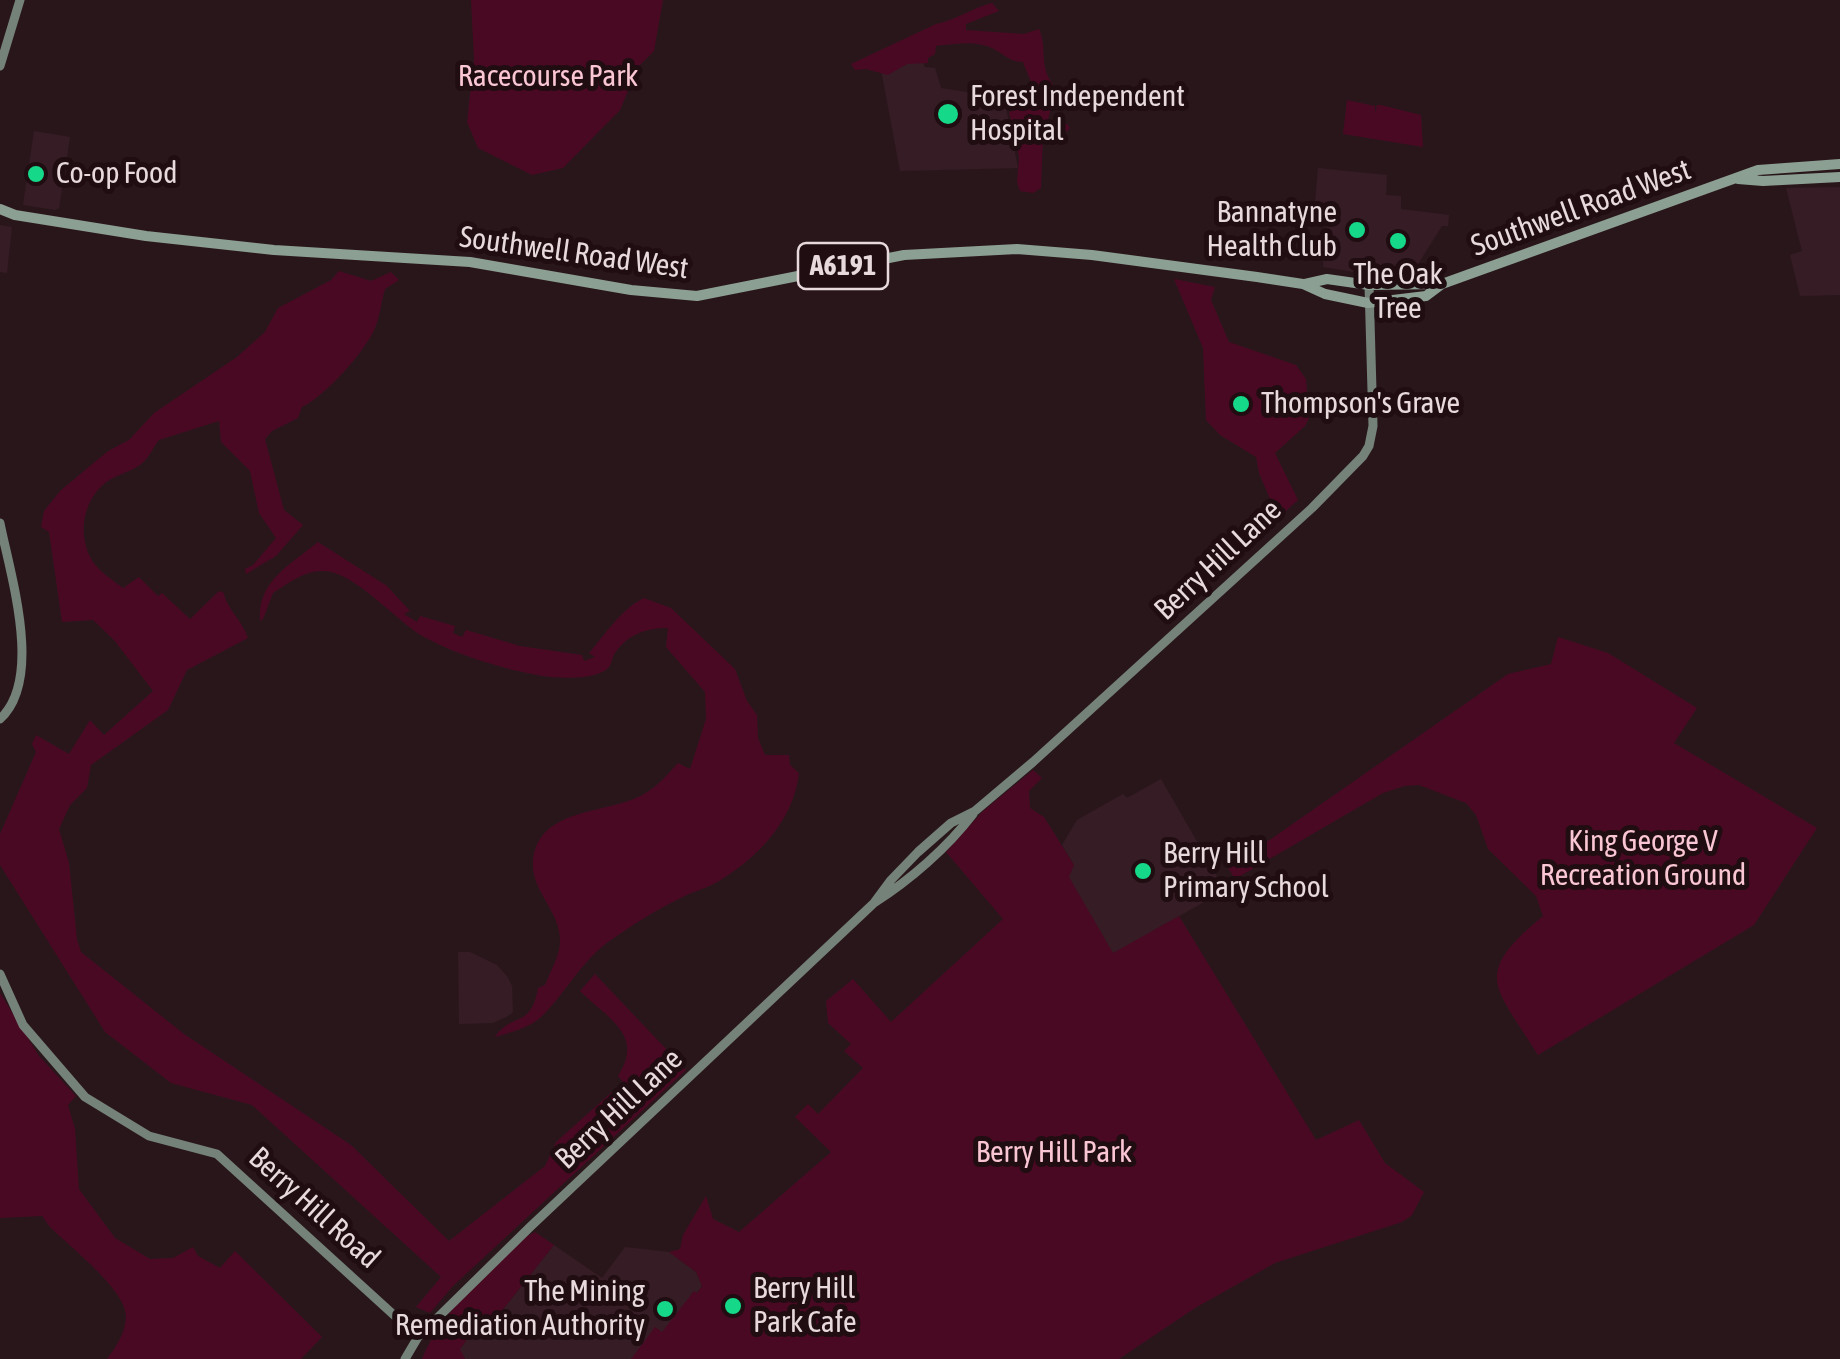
<!DOCTYPE html>
<style>
body{margin:0}
canvas{display:block;background:#29161b}
</style>
<canvas width="1840" height="1359"></canvas>
<script>
const ctx = document.querySelector('canvas').getContext('2d');
ctx.lineJoin = 'round';
function fillPath(path, color) {
  ctx.fillStyle = color;
  ctx.fill(path, 'evenodd');
}
function strokePath(path, color, width, dash) {
  ctx.strokeStyle = color;
  ctx.lineWidth = width;
  ctx.lineCap = dash ? 'butt' : 'round';
  ctx.setLineDash(dash || []);
  ctx.stroke(path);
}
function label(font, color, halo, rows, align = 'center') {
  ctx.font = font + ' "Asap Condensed",sans-serif';
  ctx.lineWidth = 10;
  ctx.setLineDash([]);
  ctx.textBaseline = 'middle';
  ctx.strokeStyle = halo;
  ctx.fillStyle = color;
  for (const [text, x, y, turn = 0] of rows) {
    ctx.save();
    ctx.translate(x, y);
    ctx.rotate((+turn || 0) * Math.PI / 180);
    ctx.textAlign = isNaN(turn) ? turn : align;
    if (halo) ctx.strokeText(text, 0, 0);
    ctx.fillText(text, 0, 0);
    ctx.restore();
  }
}
fillPath(new Path2D(`
 M917,47l8,20 10,1 6,20 63,10 14,70 -118,3 -21,-112z
 M34,131l36,6 -11,71 -4,2 -32,-5z
 M1318,168l69,7 -1,20 15,1v13l48,6 -1,11h-6l-29,46 -34,4 -56,-9 5,-62 -13,-2z
 M1840,187v108l-40,1 -10,-41 12,-4 -16,-63z
 M0,225l12,2 -5,46 -7,-1z
 M1161,779l64,111 -112,64 -45,-77 6,-12 -12,-20 15,-25 46,-26 4,4z
 M458,952h12l27,13 10,11 5,10 1,26 -5,4 -15,7 -34,1z
 M554,1245l48,33 23,-31 44,5 27,20 6,14 -58,73h-179l-6,-9 25,-34 9,6z`), '#361c24');
fillPath(new Path2D(`
 M471,0h192l-9,51 -16,16 -18,43 -57,58 -31,7 -54,-27 -11,-26 7,-63z
 M992,3l7,8 -33,13v6l58,4 15,-5c9,21 -1,34 14,56l-8,13 6,9 -3,13 19,4 3,4 -3,3 -24,4 -2,53 -8,5 -13,-2 -3,-9 2,-25 -10,-45 21,-9c7,-16 -2,-26 -7,-41 -13,0 -18,-7 -29,-13 -18,-9 -39,-5 -58,-3l-1,8 -7,4v5l-21,1 -19,11 -22,-6 -11,1 -4,-6 85,-40c20,-4 36,-16 56,-21z
 M1347,100l28,6v7l2,-8h4l40,10 2,32 -80,-13z
 M339,271l32,10 20,-9 8,8 -14,9c-4,13 -5,27 -10,39 -10,24 -51,69 -73,79l-4,11 -26,13 -7,8 19,71 19,15 -27,31 -30,18 -1,-5 8,-4 23,-27 -17,-25 -9,-42 -29,-29 -2,-21 -60,19c-7,9 -9,17 -19,25 -10,7 -25,10 -35,18 -23,19 -28,54 -12,79 7,10 21,19 30,26l16,-11 19,19 4,-3 28,26 29,-28 5,2c1,13 18,27 24,45l-61,32 -19,40 -77,55 -4,23 -17,17 -11,24 10,34 8,76 4,13 103,82 167,111 98,96 96,-75 11,-24 67,-60 -5,-6c27,-41 -10,-57 -38,-85l15,-17 91,96 -233,216 -23,27 -14,-6 25,-30 -189,-172 -81,-22 -66,-51 -105,-167v-31l36,-82 -4,-8 4,-9 33,19 21,-34 14,15 49,-44 -39,-51 -21,-20 -31,2 -13,-90 -8,-5 3,-16 16,-20 48,-40 21,-11 25,-27 83,-56 28,-25 13,-24 53,-28z
 M1174,279l41,8 -4,13 18,42 67,23 10,14 3,39 -4,8 -30,27 23,47 -20,18 -19,-45 -3,-16 -36,-22 -14,-15 -3,-72z
 M318,542l69,44 23,25 -6,3 13,8 3,-6 35,10 -2,7 9,4 4,-7 54,16 62,9 2,6 11,-4 -6,-4c16,-18 32,-44 55,-55l27,10 64,61 12,32 10,14 1,23 7,17h24l1,10 9,8c-5,46 -40,84 -80,108 -13,8 -29,11 -42,19 -23,11 -46,26 -66,40 -29,20 -44,51 -68,75 -12,13 -32,17 -48,22 17,-25 36,-8 43,-49l7,-3c5,-13 15,-30 15,-43 1,-31 -29,-50 -27,-80 4,-56 75,-47 111,-68 13,-7 24,-20 34,-31l12,6 16,-50 -1,-27 -39,-45 2,-19c-22,0 -40,6 -53,25 -3,4 -3,10 -6,14 -12,14 -50,11 -67,9 -39,-7 -83,-20 -118,-39 -28,-16 -72,-68 -102,-66 -18,0 -35,13 -49,22l-10,26 -3,2c-3,-40 30,-56 58,-79z
 M1558,637l50,16 89,55 -23,35 143,85 -63,97 -216,130c-42,-69 -68,-79 5,-139l-7,-20 -48,-47 -12,-34 -10,-12 -47,-18 -15,1 -21,7 -148,86 -8,-13 44,-27 237,-165 43,-10z
 M1033,770l9,8 -13,13 1,17 14,9 30,48 -5,12 44,76 66,-37 137,224 43,-20 26,43 39,29 -12,23 -10,7 -127,41 -80,45 -76,51h-488l24,-32 7,5 32,-41 3,2 5,-7 -6,-14 -27,-20 11,-3 3,-14 23,-39 7,23 26,13 92,-80 -36,-35 13,-13 10,10 45,-46 -19,-17 7,-7 -23,-21 -2,-22 27,-22 38,43 112,-103 -57,-67 37,-41z
 M0,993l39,63 37,40 -8,9 7,24 4,60 36,49 35,21 23,-1 20,-11 5,9 22,12 15,-17 87,86 -21,22h-194c9,-12 19,-27 19,-43 0,-26 -57,-70 -76,-89l-8,-11 -42,2z
 M535,1232l19,13 -61,77 -9,-6 -24,33 5,10h-43c21,-51 66,-86 105,-123z`), '#490923');
strokePath(new Path2D(`
 M0,66l20,-66
 M0,523c10,51 44,156 0,196
 M874,903l17,-23 27,-28 33,-29 24,-12 58,-49 279,-254 51,-52 6,-10 4,-20 -4,-141
 M0,974l23,51 62,72 64,39 68,18 201,183
 M405,1359l13,-22 112,-110 344,-324c36,-23 73,-55 99,-89`), '#748279', 9);
strokePath(new Path2D(`
 M1738,179l25,2 77,-4
 M0,209l15,6 131,21 128,14 196,12 161,28 66,6 207,-41 113,-6 75,6 165,22 46,7 22,10 43,9 58,-7 16,-12 316,-114 82,-6
 M1305,284l22,-5 42,6 72,-1`), '#8c9f93', 10);
for (const [x, y, r, color] of [
 [948,114,12,"#15d989"],
 [36,174,10,"#15d989"],
 [1357,230,10,"#15d989"],
 [1398,241,10,"#15d989"],
 [1241,404,10,"#15d989"],
 [1143,871,10,"#15d989"],
 [733,1306,10,"#15d989"],
 [665,1309,10,"#15d989"]
]) {
  const dot = new Path2D();
  dot.arc(x, y, r, 0, 2 * Math.PI);
  ctx.fillStyle = color;
  ctx.fill(dot);
  strokePath(dot, '#1f0d12', 4);
}
for (const [x, y, w] of [
 [843,266,90]
]) {
  const box = new Path2D();
  box.roundRect(x - w / 2, y - 23, w, 46, 8);
  ctx.fillStyle = '#1f0d12';
  ctx.fill(box);
  strokePath(box, '#e7d9dc', 2.5);
}
label('bold 28px', '#e7d9dc', null, [
 ["A6191",843,266]
]);
label('30px', '#fac6d3', '#1f0d12', [
 ["Racecourse Park",548,77],
 ["King George V",1643,842],
 ["Recreation Ground",1643,876],
 ["Berry Hill Park",1054,1153]
]);
label('30px', '#e7d9dc', '#1f0d12', [
 ["Forest Independent",970,97],
 ["Hospital",970,131],
 ["Co-op Food",56,174],
 ["Bannatyne",1337,213,"right"],
 ["Health Club",1337,247,"right"],
 ["The Oak",1398,275,"center"],
 ["Tree",1398,309,"center"],
 ["Thompson's Grave",1261,404],
 ["Berry Hill",1163,854],
 ["Primary School",1163,888],
 ["Berry Hill",753,1289],
 ["Park Cafe",753,1323],
 ["The Mining",645,1292,"right"],
 ["Remediation Authority",645,1326,"right"]
], 'left');
label('30px', '#e7d9dc', '#1f0d12', [
 ["Southwell Road West",1581,208,-20],
 ["Southwell Road West",574,253,8],
 ["Berry Hill Lane",1218,560,-43],
 ["Berry Hill Lane",619,1109,-43],
 ["Berry Hill Road",314,1208,42]
]);
</script>
